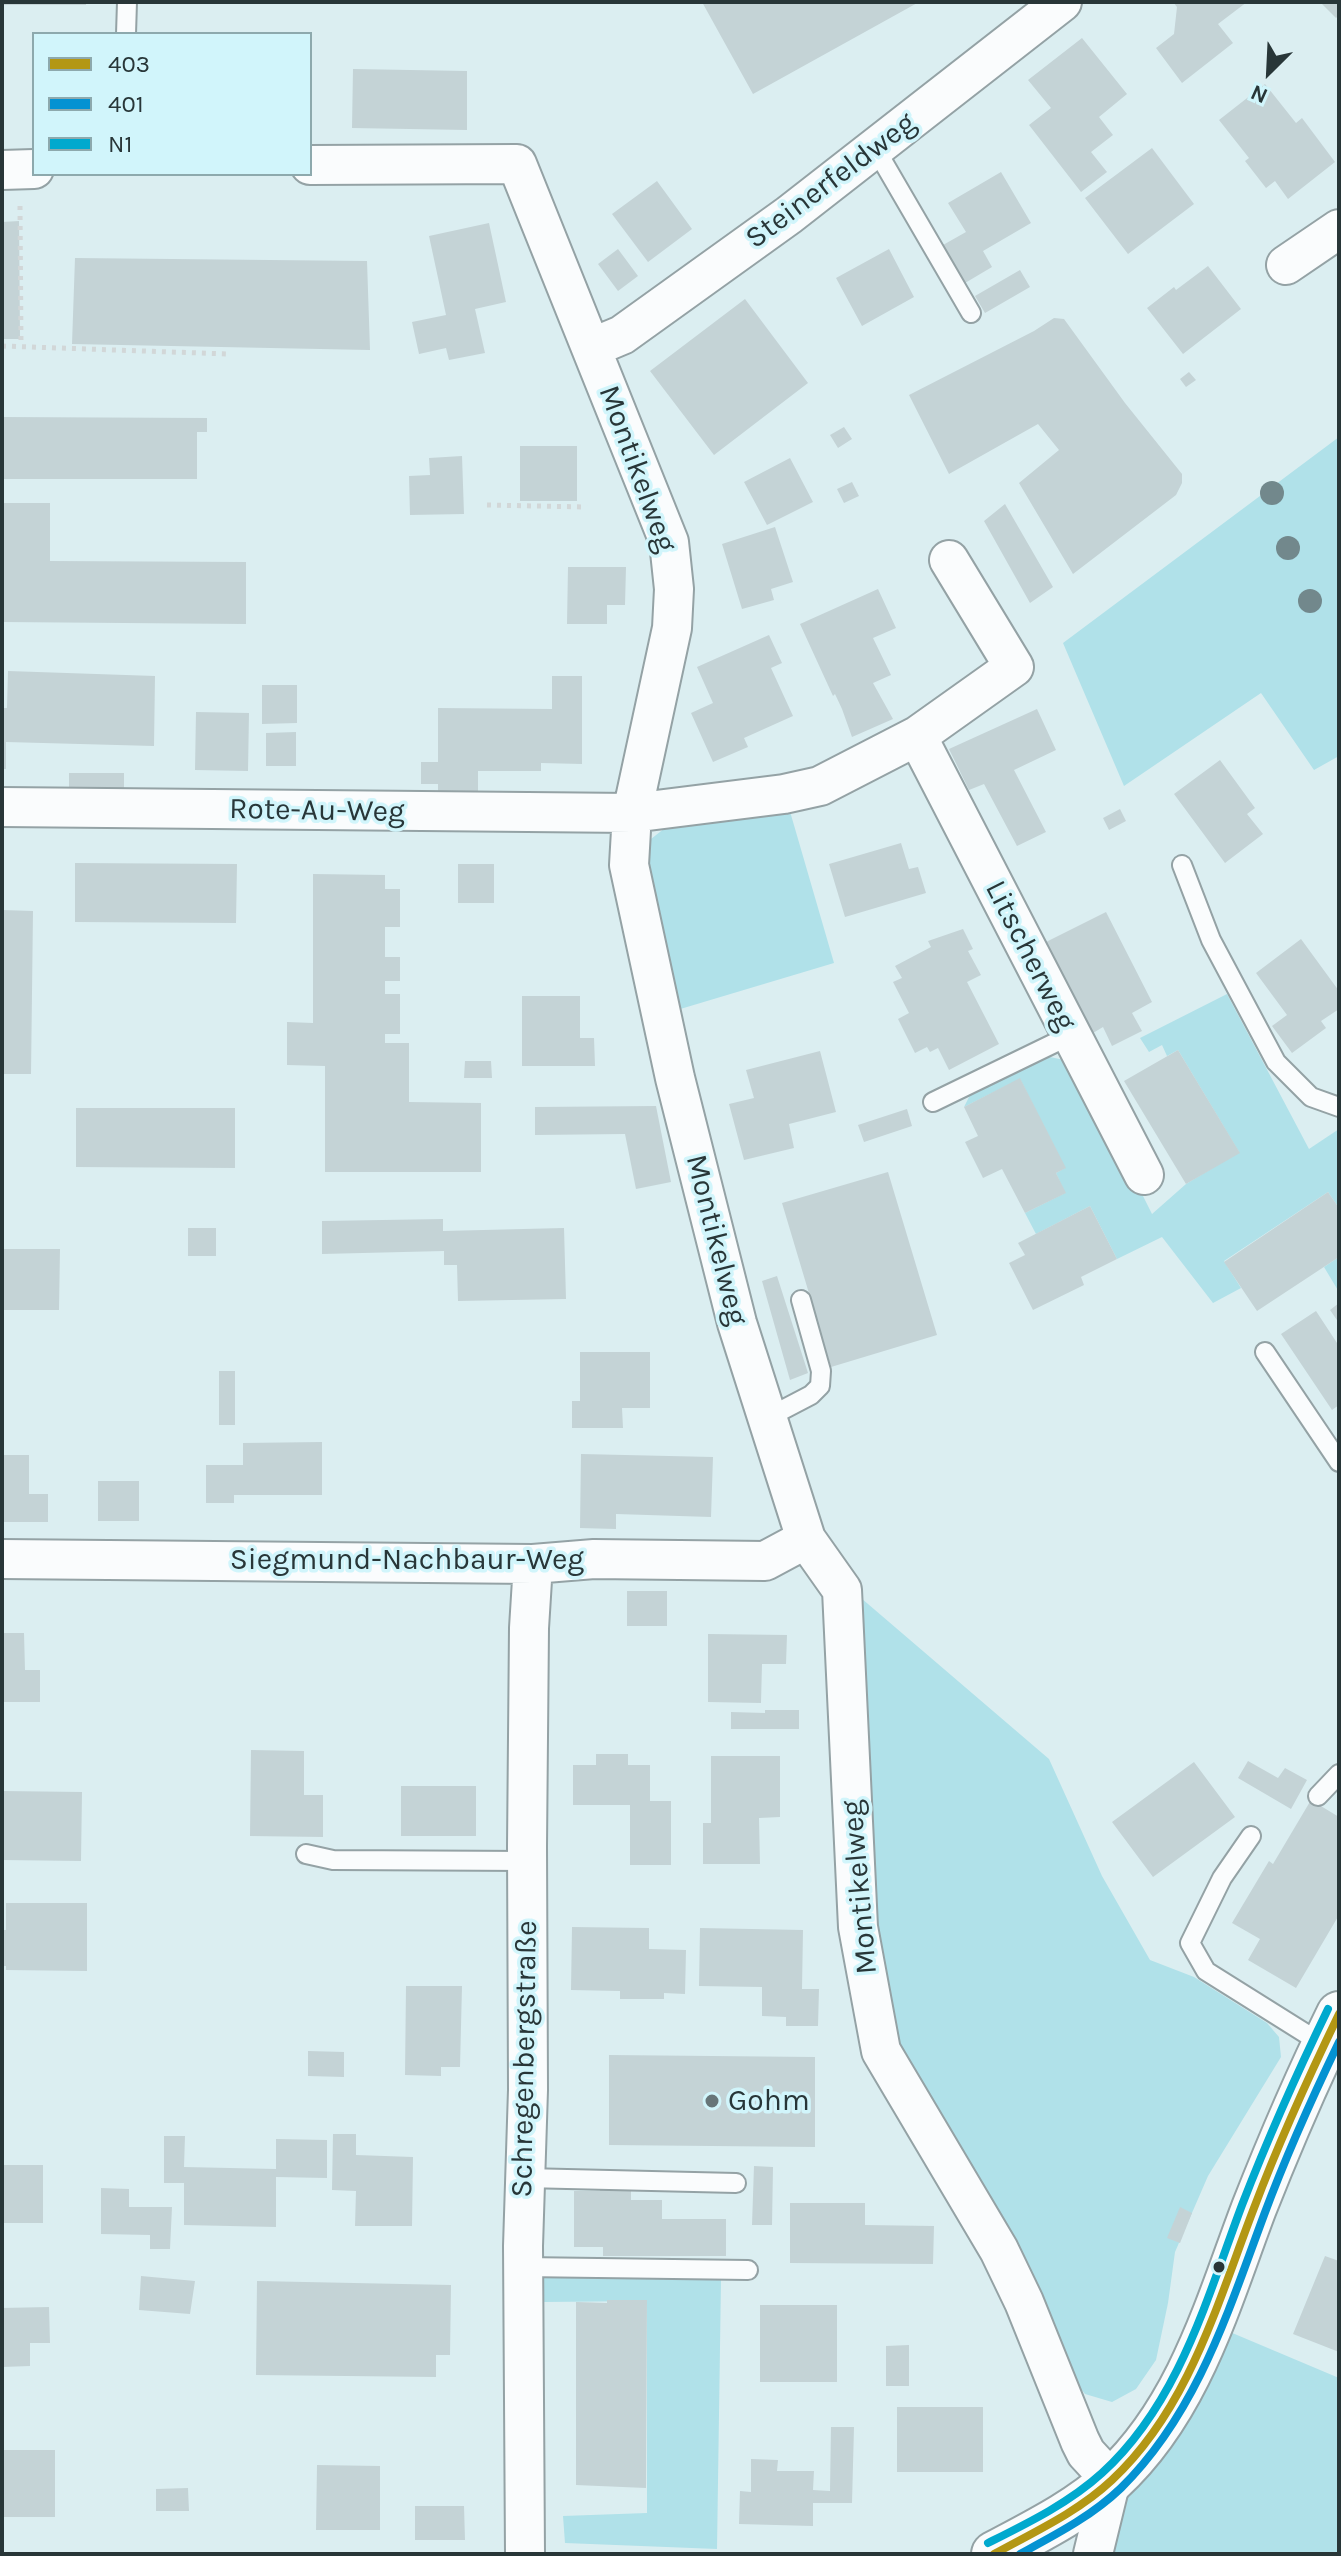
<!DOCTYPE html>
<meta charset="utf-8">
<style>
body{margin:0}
#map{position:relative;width:1341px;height:2556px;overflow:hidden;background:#dbeef1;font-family:Karla,sans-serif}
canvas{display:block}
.frame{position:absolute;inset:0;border:4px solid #283638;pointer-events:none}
.legend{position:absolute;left:32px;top:32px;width:280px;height:144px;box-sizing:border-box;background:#d1f5fb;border:2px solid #8da9ad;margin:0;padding:10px 14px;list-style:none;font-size:24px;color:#283638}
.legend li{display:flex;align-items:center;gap:16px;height:40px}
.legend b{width:40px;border:2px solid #8da9ad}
.north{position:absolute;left:1229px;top:32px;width:80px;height:80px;-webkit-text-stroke:6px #d1f5fb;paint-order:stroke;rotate:204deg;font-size:22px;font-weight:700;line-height:32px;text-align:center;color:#283638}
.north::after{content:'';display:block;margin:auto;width:28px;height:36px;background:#283638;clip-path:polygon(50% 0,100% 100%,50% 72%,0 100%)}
</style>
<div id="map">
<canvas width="1341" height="2556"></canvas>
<div class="frame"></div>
<ul class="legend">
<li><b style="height:10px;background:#b39714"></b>403</li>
<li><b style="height:10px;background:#0492d2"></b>401</li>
<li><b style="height:10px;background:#00a9ce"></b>N1</li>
</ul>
<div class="north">N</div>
</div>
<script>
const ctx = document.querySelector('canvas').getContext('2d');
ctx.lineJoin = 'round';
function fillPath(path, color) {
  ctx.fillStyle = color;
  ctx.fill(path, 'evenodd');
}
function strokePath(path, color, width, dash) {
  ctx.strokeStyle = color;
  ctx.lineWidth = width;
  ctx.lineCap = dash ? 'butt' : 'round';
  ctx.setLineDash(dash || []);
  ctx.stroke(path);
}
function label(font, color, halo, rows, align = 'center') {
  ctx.font = font + ' Karla,sans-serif';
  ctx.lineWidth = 7;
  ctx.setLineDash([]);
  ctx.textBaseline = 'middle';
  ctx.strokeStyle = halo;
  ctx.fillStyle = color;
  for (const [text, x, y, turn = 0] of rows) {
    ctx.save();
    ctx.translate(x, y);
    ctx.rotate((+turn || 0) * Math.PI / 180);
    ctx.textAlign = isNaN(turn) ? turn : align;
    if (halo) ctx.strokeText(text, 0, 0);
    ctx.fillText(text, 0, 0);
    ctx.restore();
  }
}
fillPath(new Path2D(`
 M1339,437v319l-25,14 -53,-77 -137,93 -61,-143z
 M789,808l45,155 -157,47 -33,-133 7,-38 14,-11z
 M1227,994l82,155 30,-20v79l-11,-16 -104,69 17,27 -28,15 -51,-66 -45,22 -27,-53 -54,28 -11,-21 40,-20 -9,-20 9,-5 -45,-89 -56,28 6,-12 80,-38 19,4 16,19 67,134 34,-30 53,-32 -61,-102 -11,6 -5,-11 -13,7 -9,-14z
 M1339,1257v35l-15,-25z
 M861,1598l188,161 53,117 48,84 44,17 73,46 12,14 2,20 -73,119 -33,76 -7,51 -12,57 -20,29 -24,13 -27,-8 -24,-28 -166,-327 -31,-163z
 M543,2272l178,8 -4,269 -152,-6 -2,-27 84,-3v-212l-103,1z
 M1211,2324l128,54v176h-246z`), '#b0e1e9');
fillPath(new Path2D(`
 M2,2h84v3h-84z
 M702,2h217l-166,92z
 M1173,2h74l-29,22 15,19 -51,40 -26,-35 18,-14 3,-27z
 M1320,2h19v13l-3,3z
 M1082,38l45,56 -28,23 14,18 -22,17 16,20 -26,20 -52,-67 22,-17 -23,-28z
 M353,69l114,2v59l-115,-2z
 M1265,84l31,39 6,-5 33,44 -47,37 -13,-18 -9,7 -21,-27 4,-3 -30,-38z
 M1152,148l42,56 -66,50 -43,-56z
 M1001,172l30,51 -48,28 9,16 -27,16 -22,-38 23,-13 -18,-29z
 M657,181l35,48 -44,33 -36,-48z
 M19,221l1,118h-18v-117z
 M489,223l17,79 -31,7 10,44 -36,7 -3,-12 -27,6 -7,-32 34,-7 -17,-79z
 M618,249l20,27 -20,15 -20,-27z
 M889,249l25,48 -52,29 -26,-48z
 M75,258l292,3 3,89 -298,-6z
 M1208,266l33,43 -58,45 -36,-46 27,-21 2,3z
 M1020,270l10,17 -45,26 -10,-17z
 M745,299l63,84 -94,72 -64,-84z
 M1054,318l10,1 61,84 57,71v9l-6,12 -103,79 -54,-91 40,-33 -21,-26 -89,50 -40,-79 125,-64z
 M1189,372l7,8 -10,7 -6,-8z
 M2,417l205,1v14h-10v47h-195z
 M844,427l8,12 -14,9 -8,-13z
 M520,446h57v55h-57z
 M462,456l2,58 -54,1 -1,-39 21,-1 -1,-17z
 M790,458l23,44 -46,23 -23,-43z
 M852,482l7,14 -15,7 -7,-14z
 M2,503h48v58l196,1v62l-244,-2z
 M1005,504l48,83 -23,16 -46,-82z
 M775,527l18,55 -22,7 3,11 -32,9 -20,-65z
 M568,567h58l-1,38h-18v19h-40z
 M878,589l18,39 -23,10 18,37 -18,8 20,36 -41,18 -10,-28 -7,-15 -2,2 -33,-72z
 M769,635l13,28 -11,5 22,48 -49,22 4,9 -35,15 -22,-49 22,-10 -16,-36z
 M8,671l147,5 -1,70 -148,-4v27h-4v-61h5z
 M552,676h30v88l-41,-1v8h-63v21h-40v-8h-17v-22h17v-54l114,1z
 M262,685h35v38l-35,1z
 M1037,709l19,41 -42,20 32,62 -29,14 -33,-62 -15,6 -20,-41z
 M196,712l53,1 -1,58 -53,-1z
 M296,732v34h-30v-33z
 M1220,760l35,48 -8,6 16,20 -38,29 -51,-69z
 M69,773h55v19h-55z
 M1120,809l6,12 -17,9 -6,-12z
 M901,843l8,26 9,-2 8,26 -81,24 -16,-53z
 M75,863l162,1 -1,59 -161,-1z
 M458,864h36v39h-36z
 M313,874l72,1v14h15v38h-15v30h15v24h-15v13h15v40h-15v9h24v59l72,1v69h-156v-106l-38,-1v-43l26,1z
 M2,910l31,1 -2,163h-29z
 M1106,912l46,90 -20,11 10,18 -30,15 -9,-19 -10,6 -47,-91z
 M963,929l10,20 -5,2 13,24 -14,7 32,62 -50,26 -11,-22 -8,4 -3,-5 -12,6 -17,-34 11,-6 -16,-31 9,-4 -7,-12 36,-19 -3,-6z
 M1301,939l38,52v18l-18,12 5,7 -34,25 -20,-27 15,-11 -31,-42z
 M522,996h58v42h14l1,28h-73z
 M1178,1050l62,103 -54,31 -62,-103z
 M820,1051l16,61 -47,12 5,24 -50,12 -15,-56 25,-6 -8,-28z
 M465,1061h26l1,17h-28z
 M1020,1078l46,90 -10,5 10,20 -41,20 -23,-44 -19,9 -18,-36 13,-6 -14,-29z
 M656,1106l15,76 -35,7 -11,-55 -90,1v-28z
 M76,1108h159v60l-159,-1z
 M907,1109l5,17 -48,16 -6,-17z
 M888,1172l49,163 -106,32 -49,-164z
 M1328,1192l11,16v49l-82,54 -33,-49z
 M1090,1206l27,53 -36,18 3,8 -51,25 -24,-47 16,-8 -7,-12z
 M443,1219v12l121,-3 2,71 -108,2 -1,-36h-13v-14l-122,3v-33z
 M188,1228h28v28h-28z
 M2,1249h58l-1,61h-57z
 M777,1276l31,97 -18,7 -28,-99z
 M1339,1303v20l-9,-13z
 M1316,1311l23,35v59l-7,5 -51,-76z
 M580,1352h70v56h-28l1,20h-51v-27h8z
 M219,1371h16v54h-16z
 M322,1442v53h-88v8h-28v-38h37v-22z
 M581,1454l132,3 -2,60 -95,-3v15l-36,-1z
 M2,1455h27v39h19v28h-46z
 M98,1481h41v40h-41z
 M627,1591h40v35h-40z
 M2,1633h22l1,37h15v32h-38z
 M708,1634l79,1 -1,29h-24l-1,39 -53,-1z
 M765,1710h34v19h-68v-17l34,1z
 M251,1750l53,1v44h19v42l-73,-1z
 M596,1754h32v11h22v36h21v64h-41v-60h-57v-40h23z
 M711,1756h69v61l-21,1 1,46h-57v-41h8z
 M1248,1761l30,17 7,-10 22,12 -16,29 -53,-31z
 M1194,1762l41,55 -82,60 -41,-55z
 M401,1786h75v50h-75z
 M2,1791l80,1 -1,69 -79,-1z
 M1311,1800l28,17v98l-43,73 -48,-28 12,-21 -28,-16 37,-62 4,3z
 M6,1903h81v68l-81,-1v-4h-4v-36h4z
 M572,1927l77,1v21l37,1 -1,44 -21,-1v6h-44v-8l-49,-1z
 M700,1928l103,2 -1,59h17l-1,37h-32v-9l-24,-1v-29l-63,-1z
 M406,1986h56l-2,81h-19v9l-36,-1z
 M308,2051l36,1v25l-36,-1z
 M609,2055l206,2v90l-206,-2z
 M333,2134h23v21l57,2 -1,69h-57l1,-35 -24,-1z
 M164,2136h21l-1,31 92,2v-30l51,1v38l-51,-1v50l-92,-2v-42h-20z
 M2,2165h41v58h-41z
 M754,2166l19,1 -1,58h-20z
 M600,2183h31v17h31v19h64v37h-123v-9h-29v-56h26z
 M101,2188l28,1v18h43l-2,42h-20v-14l-49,-1z
 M790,2203h75v22l69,1 -1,38 -143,-1z
 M1180,2207l12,6 -12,30 -13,-5z
 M1325,2256l14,5v91l-46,-18z
 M141,2276l54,5 -5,33 -51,-4z
 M257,2281l194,4 -1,70h-14v22l-180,-2z
 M607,2300h40l-1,188 -70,-3v-183l31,1z
 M760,2305h77v77h-77z
 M49,2307l1,36h-20v23l-28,1v-59z
 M909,2345v41h-23v-40z
 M897,2407h86v65h-86z
 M831,2427h23l-2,76h-39v23l-74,-2 1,-33 11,1v-33l27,1 -1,11h37l-1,19 17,1z
 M2,2450h53v67h-53z
 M317,2465l63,1v64h-64z
 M188,2488l1,23h-33v-22z
 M415,2506h49l1,34h-50z`), '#c4d3d6');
const service = new Path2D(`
 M126,34l1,-32
 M875,148l96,165
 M1182,865l29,75 65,122 35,35 28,10
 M933,1102l138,-67
 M1265,1352l74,110
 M767,1418l44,-23 9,-9 1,-15 -20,-71
 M1318,1796l21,-22
 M1251,1836l-29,42 -32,65 16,28 118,74
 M306,1854l27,6 194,1
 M525,2178l211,5
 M523,2267l225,3`);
const minor = new Path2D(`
 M310,165l207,-1 152,378 5,47 -2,39 -40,185 -3,52 46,213 62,245 69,216 36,51 16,337 23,124 118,199 25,52 56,139 6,12 25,27 -18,74
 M2,170l32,-1
 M1286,265l53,-36
 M591,348l31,-13 167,-120 273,-213
 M917,736l227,439
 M2,807l630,6 152,-19 36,-8 97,-50 97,-69 -65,-107
 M2,1559l531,5 61,-5 171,2 41,-22
 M525,2554l-2,-308 5,-156 -1,-244 2,-218 4,-64`);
const secondary = new Path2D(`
 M994,2554c41,-22 84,-43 118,-74 77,-71 106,-177 142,-272 26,-66 54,-131 85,-194`);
strokePath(service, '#94a2a5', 22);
strokePath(minor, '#94a2a5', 42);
strokePath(secondary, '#94a2a5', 48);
strokePath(new Path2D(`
 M20,206l1,140
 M2,346l226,8
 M487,505l100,2`), '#d2d7d8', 5, [4, 6]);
strokePath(service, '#fafcfd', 18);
strokePath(minor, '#fafcfd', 38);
strokePath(secondary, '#fafcfd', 44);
strokePath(new Path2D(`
 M994,2554c40,-22 84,-42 118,-74 77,-72 105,-176 142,-272 25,-66 54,-130 85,-194`), '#b39714', 8);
strokePath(new Path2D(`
 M1020,2554c35,-19 72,-38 101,-66 76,-75 107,-176 143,-273 22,-59 48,-117 75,-173`), '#0492d2', 8);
strokePath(new Path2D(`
 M988,2543c40,-20 81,-40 114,-70 77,-70 105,-175 140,-268 26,-67 55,-132 86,-196`), '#00a9ce', 8);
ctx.fillStyle = '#72888c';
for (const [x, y] of [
 [1272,493],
 [1288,548],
 [1310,601]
]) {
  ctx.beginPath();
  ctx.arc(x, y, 12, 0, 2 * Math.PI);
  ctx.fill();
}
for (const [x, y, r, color] of [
 [712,2101,8,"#677679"],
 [1219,2267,7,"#283638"]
]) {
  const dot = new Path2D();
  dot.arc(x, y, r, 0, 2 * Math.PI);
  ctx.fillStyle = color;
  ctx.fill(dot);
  strokePath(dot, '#d1f5fb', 3);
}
label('30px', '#283638', '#d1f5fb', [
 ["Steinerfeldweg",831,181,-37],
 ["Montikelweg",637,469,70],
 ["Rote-Au-Weg",317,811,1],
 ["Litscherweg",1030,956,63],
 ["Montikelweg",716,1240,76],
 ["Siegmund-Nachbaur-Weg",407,1560],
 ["Montikelweg",860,1887,-95],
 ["Schregenbergstraße",525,2059,-89]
]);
label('30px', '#283638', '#d1f5fb', [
 ["Gohm",728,2101]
], 'left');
</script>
